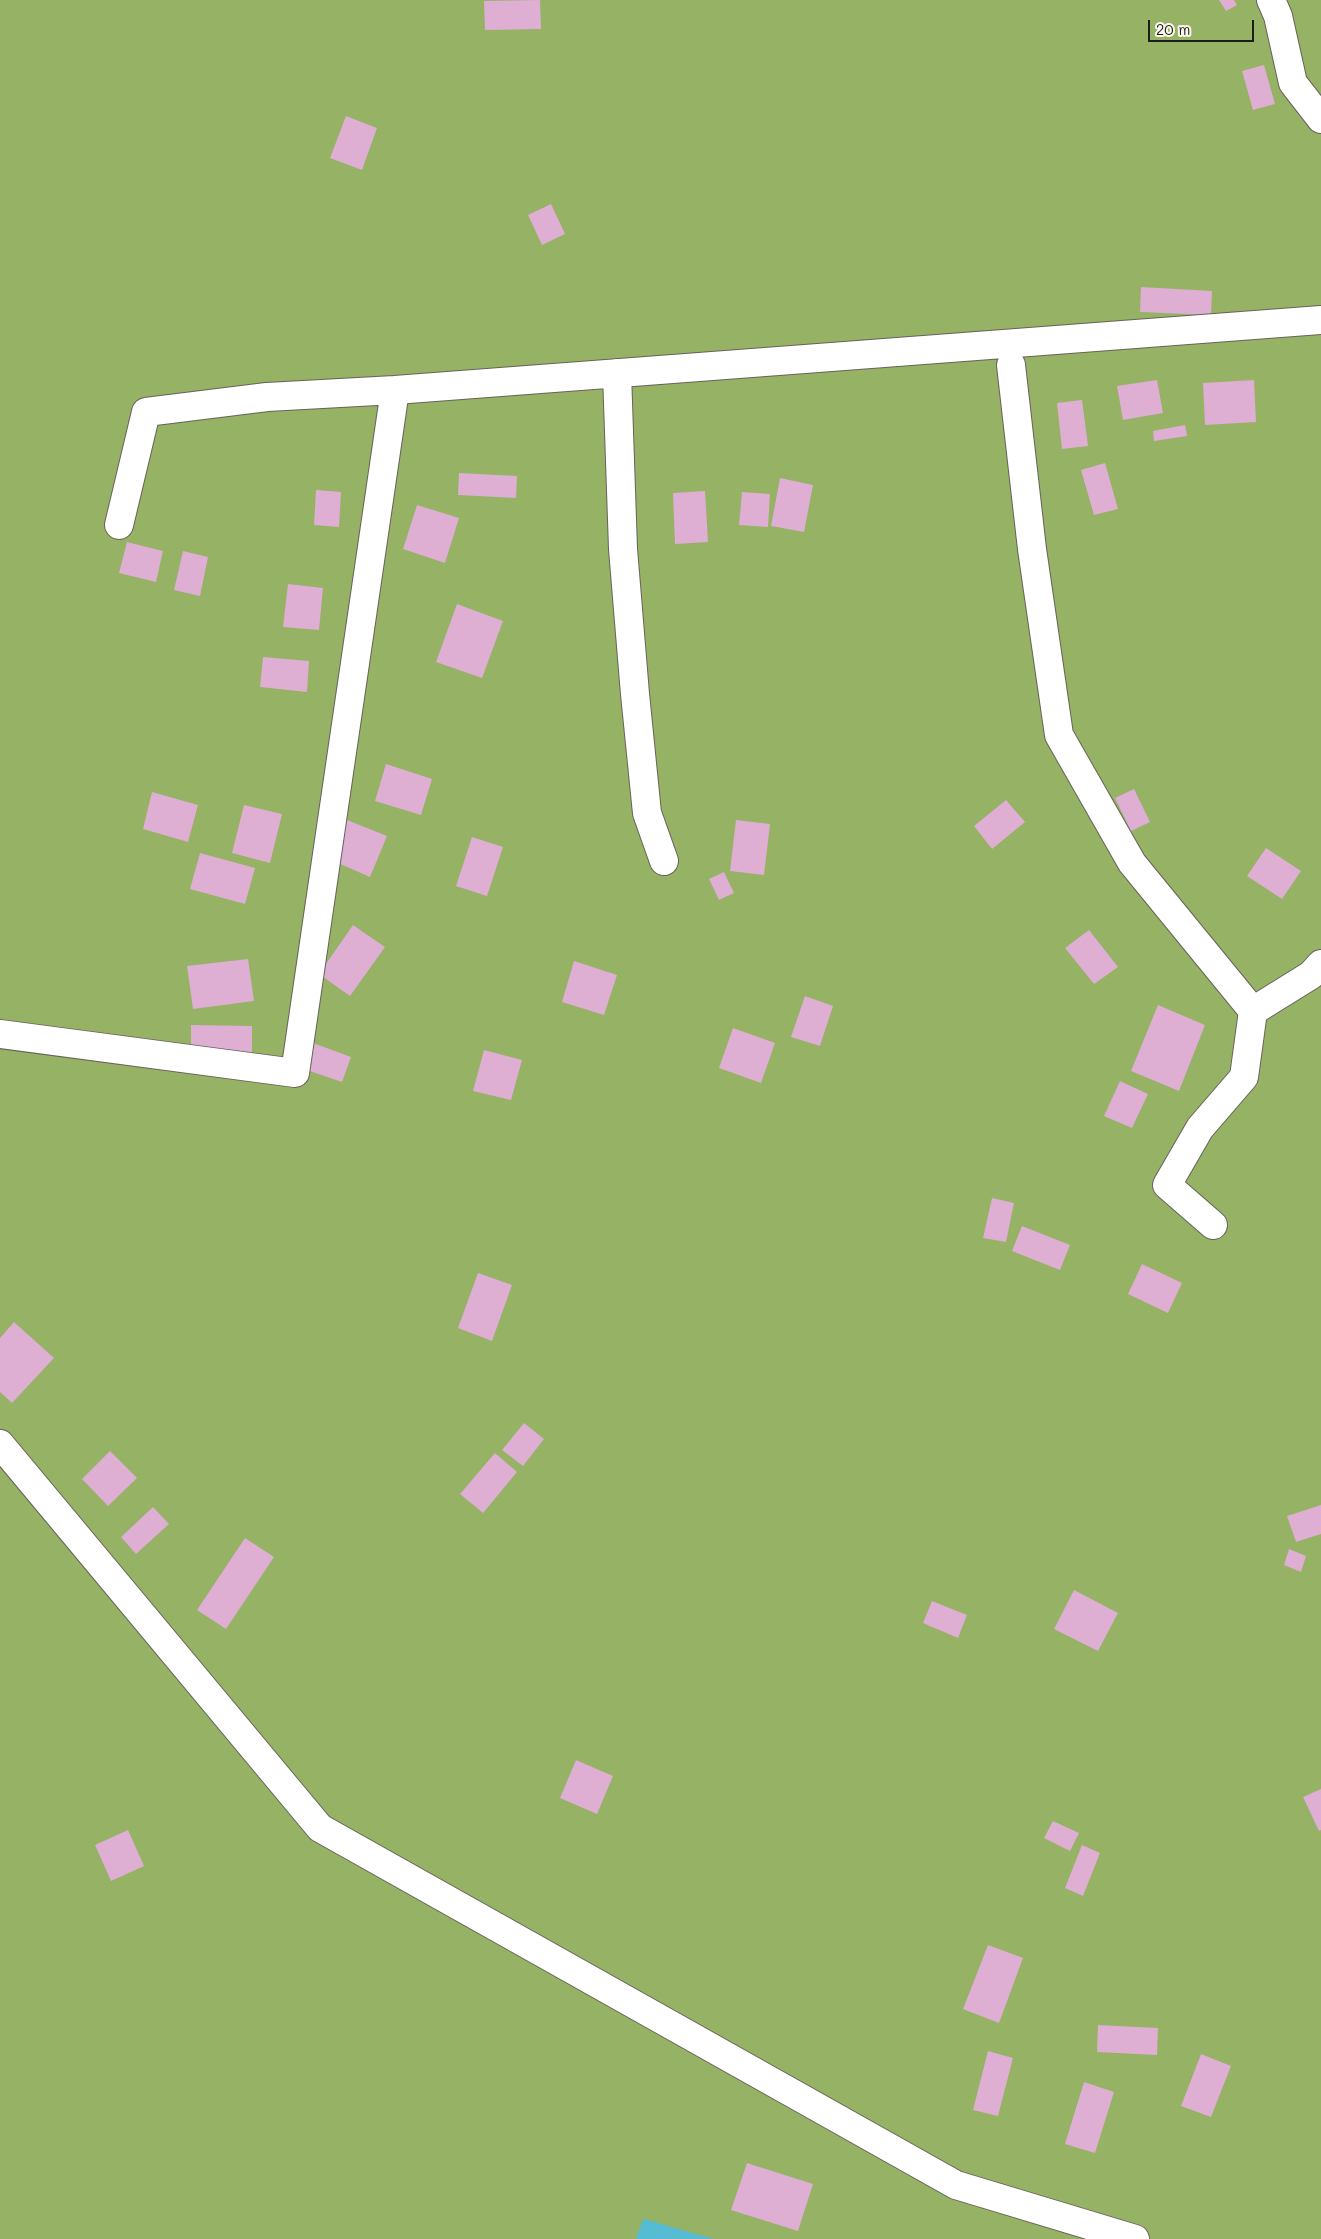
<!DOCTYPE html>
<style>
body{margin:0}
#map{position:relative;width:1321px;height:2239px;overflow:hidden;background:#efe8cc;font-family:Mali,sans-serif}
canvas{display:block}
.scale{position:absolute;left:1148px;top:20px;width:106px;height:22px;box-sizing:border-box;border:2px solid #1c1c1c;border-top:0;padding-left:6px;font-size:15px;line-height:18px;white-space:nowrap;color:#1c1c1c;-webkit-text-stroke:4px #fbf7ec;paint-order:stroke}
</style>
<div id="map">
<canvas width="1321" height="2239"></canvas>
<div class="scale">20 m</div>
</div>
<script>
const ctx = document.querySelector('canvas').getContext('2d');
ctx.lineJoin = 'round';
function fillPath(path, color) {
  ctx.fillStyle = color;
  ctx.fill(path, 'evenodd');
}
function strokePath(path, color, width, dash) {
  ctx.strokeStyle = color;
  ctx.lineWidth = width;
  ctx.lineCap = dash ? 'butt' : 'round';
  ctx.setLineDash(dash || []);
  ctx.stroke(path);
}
fillPath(new Path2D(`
 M0,0h1321v2239h-1321z`), '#95b265');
fillPath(new Path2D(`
 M643,2219h1l70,20h-78z`), '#55bcd3');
fillPath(new Path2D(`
 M540,0l1,29 -56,1 -1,-29z
 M1219,0h15l3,5 -11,6z
 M1264,65l11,39 -22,6 -11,-39z
 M346,116l31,12 -15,42 -32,-12z
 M551,204l14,30 -23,11 -14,-30z
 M1141,287l71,4 -1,24 -71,-3z
 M1157,380l6,33 -40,7 -6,-34z
 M1254,380l2,42 -51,3 -2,-42z
 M1082,400l6,46 -26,3 -5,-46z
 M1185,425l2,11 -33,5 -1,-10z
 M1105,463l13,46 -24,6 -13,-45z
 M459,473l58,3 -1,22 -58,-3z
 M780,478l33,7 -9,47 -33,-6z
 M316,490l25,2 -2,35 -25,-2z
 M705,491l3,51 -33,2 -2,-51z
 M742,492l28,2 -2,33 -29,-2z
 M417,505l42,13 -14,45 -42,-14z
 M127,542l36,9 -7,31 -37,-9z
 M183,551l25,6 -8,39 -26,-6z
 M288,584l35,4 -4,42 -36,-3z
 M457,604l46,17 -21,57 -46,-16z
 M263,657l46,4 -2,31 -47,-5z
 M386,764l46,15 -11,36 -46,-14z
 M1134,789l16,33 -19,9 -16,-33z
 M152,792l46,13 -10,37 -45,-13z
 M1006,800l19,22 -33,27 -18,-23z
 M244,805l38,9 -12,49 -38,-10z
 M347,820l40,16 -17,41 -39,-17z
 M736,820l34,4 -6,51 -34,-4z
 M472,837l31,10 -16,49 -31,-10z
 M1266,848l35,23 -19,28 -35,-23z
 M200,853l55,15 -10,36 -55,-15z
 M724,872l10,21 -15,7 -10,-21z
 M353,925l32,22 -35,49 -31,-22z
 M1089,930l29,37 -24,17 -29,-36z
 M248,959l6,42 -61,8 -6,-43z
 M574,961l43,14 -13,40 -42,-13z
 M805,996l28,10 -13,40 -29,-9z
 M1158,1005l47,20 -26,66 -48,-20z
 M191,1025l61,1v29l-61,-2z
 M733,1028l42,15 -14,40 -42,-15z
 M313,1043l38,14 -9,25 -38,-13z
 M484,1050l38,10 -11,40 -38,-9z
 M1120,1081l28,13 -16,34 -28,-12z
 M992,1198l22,5 -8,39 -23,-4z
 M1022,1226l48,19 -10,25 -48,-19z
 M1142,1264l40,19 -14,30 -40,-19z
 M478,1273l34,12 -20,56 -34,-13z
 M14,1322l40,36 -42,45 -12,-11v-54z
 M524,1423l20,16 -21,27 -21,-16z
 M110,1451l27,27 -29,28 -26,-27z
 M495,1453l22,19 -34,41 -23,-19z
 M1321,1505v29l-25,8 -9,-26z
 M153,1507l16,17 -33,30 -15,-17z
 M245,1538l29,19 -48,72 -29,-19z
 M1289,1549l17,7 -5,16 -17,-7z
 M1074,1590l44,23 -20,38 -44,-22z
 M932,1601l35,14 -9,23 -35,-15z
 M576,1760l37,16 -16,38 -37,-16z
 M1321,1789v41l-2,1 -16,-34z
 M1053,1821l26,12 -9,18 -26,-13z
 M128,1830l16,36 -33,15 -16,-36z
 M1082,1845l18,8 -17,43 -18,-8z
 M988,1945l35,13 -24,65 -36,-14z
 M1098,2025l60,3 -1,27 -60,-3z
 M988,2051l25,7 -15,58 -25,-6z
 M1201,2054l30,12 -20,51 -30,-11z
 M1084,2082l30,10 -19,61 -30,-9z
 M747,2163l66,21 -15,47 -67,-21z`), '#deaed3');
const street = new Path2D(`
 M1271,0l7,16 15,67 28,36
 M1011,365l21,184 27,186 73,128 121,148 -9,66 -44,51 -33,57 46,40
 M617,373l6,176 12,145 12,119 17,48
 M119,525l27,-113 121,-15 128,-7
 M1253,1011l58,-36 10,-11
 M0,1034l295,39 100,-683 926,-70
 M0,1444l320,384 636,357 179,54`);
strokePath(street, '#66635a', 30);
strokePath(street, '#fff', 28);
</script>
